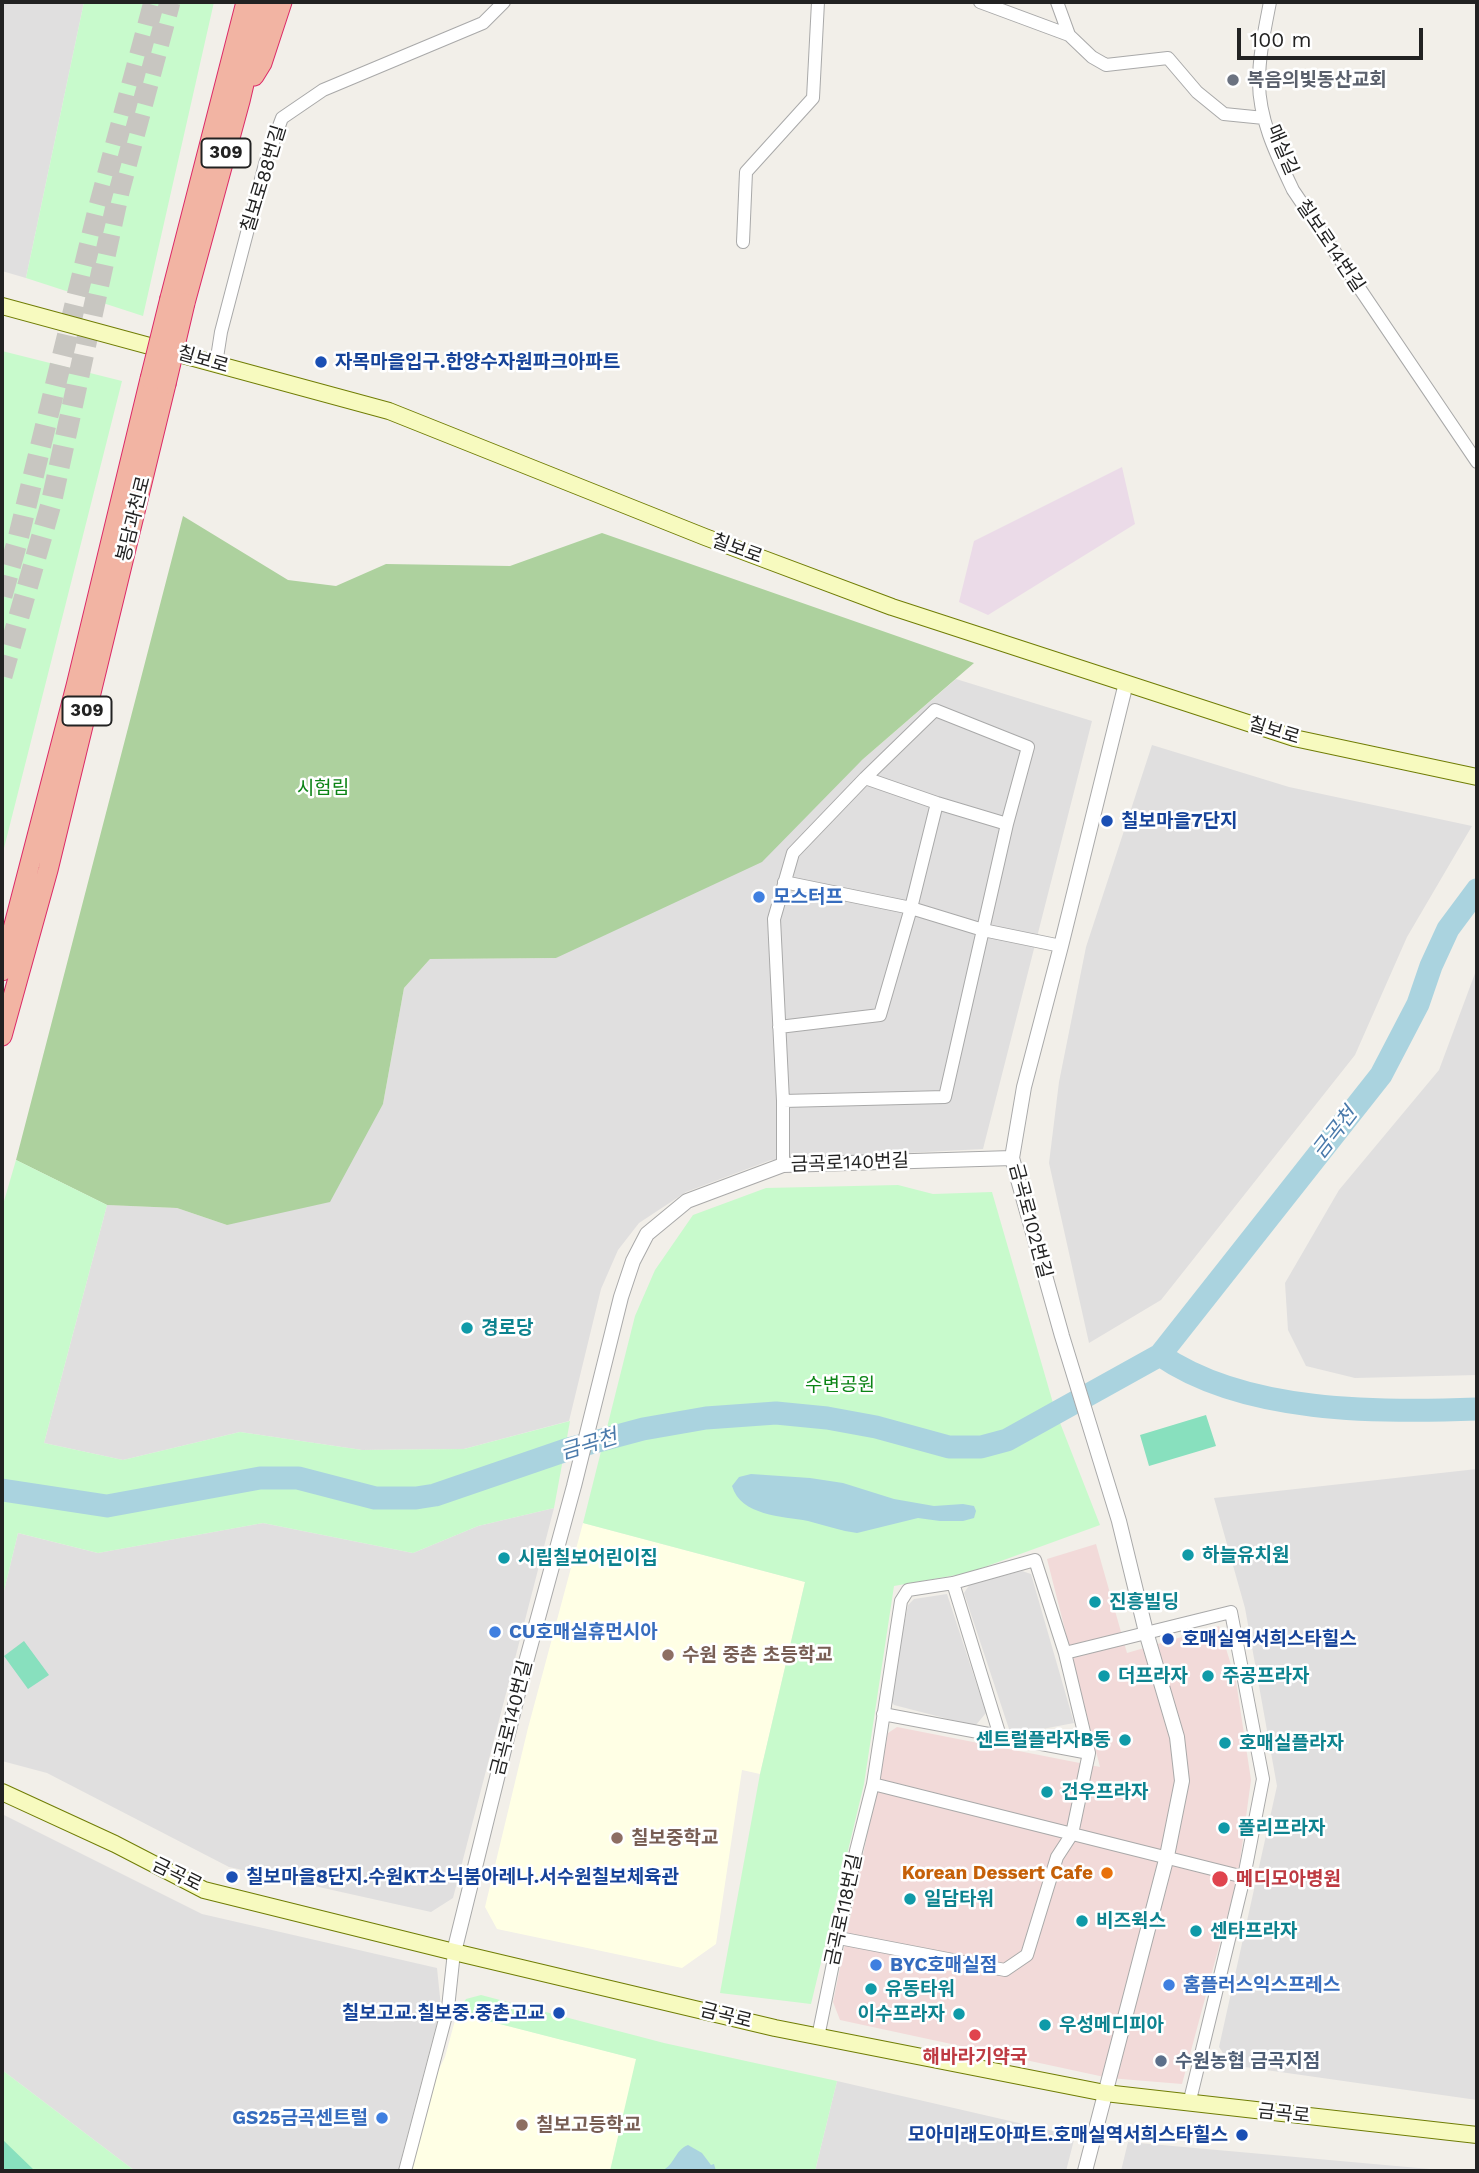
<!DOCTYPE html>
<meta charset="utf-8">
<style>
body{margin:0}
#map{position:relative;width:1479px;height:2173px;overflow:hidden;background:#f2efe9;font-family:"Work Sans",sans-serif}
canvas{display:block}
.frame{position:absolute;inset:0;border:4px solid #222;pointer-events:none}
.scale{position:absolute;left:1237px;top:28px;width:186px;height:32px;box-sizing:border-box;border:4px solid #222;border-top:0;padding-left:9px;font-size:21px;line-height:24px;white-space:nowrap;color:#222;-webkit-text-stroke:5px #fff;paint-order:stroke}
</style>
<div id="map">
<canvas width="1479" height="2173"></canvas>
<div class="frame"></div>
<div class="scale">100 m</div>
</div>
<script>
const ctx = document.querySelector('canvas').getContext('2d');
ctx.lineJoin = 'round';
function fillPath(path, color) {
  ctx.fillStyle = color;
  ctx.fill(path, 'evenodd');
}
function strokePath(path, color, width, dash) {
  ctx.strokeStyle = color;
  ctx.lineWidth = width;
  ctx.lineCap = dash ? 'butt' : 'round';
  ctx.setLineDash(dash || []);
  ctx.stroke(path);
}
function label(font, color, halo, rows, align = 'center') {
  ctx.font = font + ' "Work Sans","Noto Sans KR",sans-serif';
  ctx.lineWidth = 5;
  ctx.setLineDash([]);
  ctx.textBaseline = 'middle';
  ctx.strokeStyle = halo;
  ctx.fillStyle = color;
  for (const [text, x, y, turn = 0] of rows) {
    ctx.save();
    ctx.translate(x, y);
    ctx.rotate((+turn || 0) * Math.PI / 180);
    ctx.textAlign = isNaN(turn) ? turn : align;
    if (halo) ctx.strokeText(text, 0, 0);
    ctx.fillText(text, 0, 0);
    ctx.restore();
  }
}
fillPath(new Path2D(`
 M2,2h82l-58,276 -24,-7z
 M956,679l136,42 -109,428 -212,11 -85,32 -47,31 -21,27 -17,39 -32,132 -105,28 -102,1 -122,-18 -117,28 -79,-17 63,-238 70,3 50,17 156,-121 21,-116 26,-29 126,-1 306,-198z
 M1152,745l137,42 183,39 -65,111 -52,118 -194,245 -72,43 -40,-180 10,-81 27,-135z
 M1477,968v407l-122,3 -49,-12 -18,-36 -3,-47 54,-93 100,-120z
 M1477,1469v631l-246,-35 -12,-18 58,-261 -32,-178 -31,-110z
 M554,1508l-101,390 -22,14 -202,-45 -182,-94 -45,-12v-162l16,-66 80,20 165,-30 150,30 65,-27z
 M1022,1571l9,3 43,149 -63,12 -47,-142 6,-9z
 M947,1594l39,119 -11,13 -81,-21 -5,-7 19,-93 6,-6z
 M2,1814l200,100 235,54 4,39 -43,164h-263l-133,-101z
 M837,2081l238,55 -9,35h-251z
 M1128,2142l324,29h-331z`), '#e0dfdf');
fillPath(new Path2D(`
 M1096,1544l31,109 92,-27 17,55 15,99 -13,96 -56,208 -73,-6 -269,-58 -7,-18 55,-269 9,-6 203,40 -53,-208z`), '#f2dad9');
fillPath(new Path2D(`
 M1122,467l13,57 -147,91 -29,-13 15,-61z`), '#ebdbe8');
fillPath(new Path2D(`
 M583,1523l222,59 -45,192 -18,-4 -26,174 -34,24 -185,-39 -12,-22 43,-179z
 M457,2013l180,46 -27,112h-199l23,-92 11,-22z`), '#ffffe5');
fillPath(new Path2D(`
 M183,516l105,64 48,6 50,-22 124,2 92,-33 372,130 -112,97 -100,102 -206,96 -126,1 -26,29 -21,116 -53,98 -103,23 -50,-17 -70,-3 -91,-45z`), '#add19e');
fillPath(new Path2D(`
 M84,2h130l-71,314 -117,-38z
 M2,351l120,30 -120,475z
 M16,1160l91,45 -63,238 79,17 117,-28 122,18 102,-1 106,-28 -16,87 -76,18 -65,27 -150,-30 -165,30 -80,-20 -16,66v-391z
 M898,1185l35,9 59,-2 63,218 45,115 -132,48 -74,13 -30,198 -53,220 -91,-11 40,-219 45,-192 -222,-59 52,-207 20,-46 38,-55 73,-27z
 M481,1995l183,48 173,38 -22,90h-205l26,-112 -179,-46 9,-14z
 M2,2070l133,101h-133z`), '#c8facc');
fillPath(new Path2D(`
 M1206,1415l10,31 -67,20 -9,-31z
 M24,1641l25,34 -21,14 -24,-33z
 M2,2139l33,32h-33z`), '#88e0be');
fillPath(new Path2D(`
 M751,1474l59,4 33,5 51,16 40,7 29,-2 11,2 2,5 -2,7 -11,3h-23l-22,-3 -61,15 -12,-2c-13,-3 -25,-7 -37,-10 -26,-5 -67,-5 -76,-35l7,-9z
 M688,2145l14,8 9,12 3,-1 2,7h-54c13,-7 13,-21 26,-26z`), '#aad3df');
strokePath(new Path2D(`
 M1160,1355c84,58 218,58 317,54
 M2,1490l105,16 153,-28h38l77,20h41l19,-3 137,-47 71,-19 63,-11 70,-5 51,5 49,9 73,20h32l26,-7 153,-85 221,-280 37,-71 13,-38 17,-37 29,-39`), '#aad3df', 23);
strokePath(new Path2D(`
 M2,596l16,-57 80,-329 56,-208
 M2,676l49,-172 68,-312 51,-190`), '#c8c6c1', 21, [21, 10]);
const minor = new Path2D(`
 M980,2l89,33
 M1057,2l12,33 23,22 14,8 62,-7 29,34 27,22 40,4
 M1270,2c-5,26 -11,53 -11,80 0,38 18,74 34,108l184,272
 M743,242l3,-70 67,-74 5,-96
 M216,364l5,-32 44,-168 17,-46 41,-28 160,-67 21,-21
 M865,778l72,25 70,21
 M937,803l-26,105 72,22 78,16
 M779,1027l101,-12 31,-107 -127,-26
 M783,1165v-64l-9,-182 19,-66 72,-75 70,-68 93,37 -21,77 -62,273 -162,4
 M953,1583l47,153
 M1065,1653l166,-41 32,167 -19,98 -55,227
 M883,1714l206,39
 M873,1784l371,93
 M818,2037l38,-186 17,-67 28,-183 7,-11 45,-7 82,-23 30,93 24,100 -17,81 -15,23 -30,98 -22,15 -166,-32
 M405,2171l43,-163 6,-56`);
const tertiary = new Path2D(`
 M454,1952l69,-279 51,-187 47,-189 12,-36 14,-27 40,-33 96,-36 229,-7
 M1085,2171l82,-315 15,-75 -5,-44 -31,-105 -27,-111 -57,-185 -50,-178 12,-71 37,-141 65,-263`);
const secondary = new Path2D(`
 M2,306l387,105 316,126 187,70 402,131 183,39
 M2,1792l113,52 89,46 250,62 321,76 330,65 372,42`);
const trunk = new Path2D(`
 M254,76l8,-13 20,-61
 M170,298l76,-296
 M185,303l55,-202 23,-99
 M2,971l74,-285 74,-307
 M2,1036l46,-166 118,-486`);
strokePath(minor, '#a9a9a9', 14);
strokePath(tertiary, '#a9a9a9', 16);
strokePath(secondary, '#707d05', 18);
strokePath(trunk, '#dc2a67', 21);
strokePath(minor, '#fff', 12);
strokePath(tertiary, '#fff', 14);
strokePath(secondary, '#f7fabf', 16);
strokePath(trunk, '#f2b4a3', 19);
const trunkBridge = new Path2D(`
 M150,379l20,-81
 M166,384l19,-81`);
strokePath(trunkBridge, '#dc2a67', 21, []);
strokePath(trunkBridge, '#f2b4a3', 19);
for (const [x, y, r, color] of [
 [1233,80,7,"#6b7280"],
 [321,362,7,"#1a4fb4"],
 [1107,821,7,"#1a4fb4"],
 [759,897,7,"#3f7fe0"],
 [467,1328,7,"#0f9aa8"],
 [1188,1555,7,"#0f9aa8"],
 [504,1558,7,"#0f9aa8"],
 [1095,1602,7,"#0f9aa8"],
 [495,1632,7,"#3f7fe0"],
 [1168,1639,7,"#1a4fb4"],
 [668,1655,7,"#8d6e63"],
 [1104,1676,7,"#0f9aa8"],
 [1208,1676,7,"#0f9aa8"],
 [1125,1740,7,"#0f9aa8"],
 [1225,1743,7,"#0f9aa8"],
 [1047,1792,7,"#0f9aa8"],
 [1224,1828,7,"#0f9aa8"],
 [617,1838,7,"#8d6e63"],
 [1107,1873,7,"#e8710a"],
 [232,1877,7,"#1a4fb4"],
 [1220,1879,9,"#e0444e"],
 [910,1899,7,"#0f9aa8"],
 [1082,1921,7,"#0f9aa8"],
 [1196,1931,7,"#0f9aa8"],
 [876,1965,7,"#3f7fe0"],
 [1169,1985,7,"#3f7fe0"],
 [871,1989,7,"#0f9aa8"],
 [559,2013,7,"#1a4fb4"],
 [959,2014,7,"#0f9aa8"],
 [1045,2025,7,"#0f9aa8"],
 [975,2035,7,"#e0444e"],
 [1161,2061,7,"#5c6f8a"],
 [382,2118,7,"#3f7fe0"],
 [522,2125,7,"#8d6e63"],
 [1242,2135,7,"#1a4fb4"]
]) {
  const dot = new Path2D();
  dot.arc(x, y, r, 0, 2 * Math.PI);
  ctx.fillStyle = color;
  ctx.fill(dot);
  strokePath(dot, '#fff', 2.5);
}
for (const [x, y, w] of [
 [226,153,49],
 [87,711,49]
]) {
  const box = new Path2D();
  box.roundRect(x - w / 2, y - 14.5, w, 29, 5);
  ctx.fillStyle = '#fff';
  ctx.fill(box);
  strokePath(box, '#222', 2);
}
label('bold 18px', '#222', null, [
 ["309",226,153],
 ["309",87,711]
]);
label('bold 19px', '#5b616d', '#fff', [
 ["복음의빛동산교회",1247,80]
], 'left');
label('19px', '#222', '#fff', [
 ["매실길",1282,150,67],
 ["칠보로88번길",264,179,-73],
 ["칠보로14번길",1330,246,56],
 ["칠보로",203,360,16],
 ["봉담과천로",134,519,-76],
 ["칠보로",737,549,20],
 ["칠보로",1274,731,17],
 ["금곡로140번길",850,1163,-2],
 ["금곡로102번길",1030,1221,75],
 ["금곡로140번길",512,1718,-76],
 ["금곡로",177,1875,26],
 ["금곡로118번길",844,1910,-78],
 ["금곡로",726,2016,14],
 ["금곡로",1284,2114,6]
]);
label('bold 19px', '#164399', '#fff', [
 ["자목마을입구.한양수자원파크아파트",335,362],
 ["칠보마을7단지",1121,821],
 ["호매실역서희스타힐스",1182,1639],
 ["칠보마을8단지.수원KT소닉붐아레나.서수원칠보체육관",246,1877],
 ["칠보고교.칠보중.중촌고교",545,2013,"right"],
 ["모아미래도아파트.호매실역서희스타힐스",1228,2135,"right"]
], 'left');
label('19px', '#0c8416', '#fff', [
 ["시험림",323,788],
 ["수변공원",840,1385]
]);
label('bold 19px', '#366cbe', '#fff', [
 ["모스터프",773,897],
 ["CU호매실휴먼시아",509,1632],
 ["BYC호매실점",890,1965],
 ["홈플러스익스프레스",1183,1985],
 ["GS25금곡센트럴",368,2118,"right"]
], 'left');
label('bold 19px', '#0d838f', '#fff', [
 ["경로당",481,1328],
 ["하늘유치원",1202,1555],
 ["시립칠보어린이집",518,1558],
 ["진흥빌딩",1109,1602],
 ["더프라자",1118,1676],
 ["주공프라자",1222,1676],
 ["센트럴플라자B동",1111,1740,"right"],
 ["호매실플라자",1239,1743],
 ["건우프라자",1061,1792],
 ["폴리프라자",1238,1828],
 ["일담타워",924,1899],
 ["비즈윅스",1096,1921],
 ["센타프라자",1210,1931],
 ["유동타워",885,1989],
 ["이수프라자",945,2014,"right"],
 ["우성메디피아",1059,2025]
], 'left');
label('bold 19px', '#785e54', '#fff', [
 ["수원 중촌 초등학교",682,1655],
 ["칠보중학교",631,1838],
 ["칠보고등학교",536,2125]
], 'left');
label('bold 19px', '#c56008', '#fff', [
 ["Korean Dessert Cafe",1093,1873]
], 'right');
label('bold 19px', '#be3a42', '#fff', [
 ["메디모아병원",1236,1879],
 ["해바라기약국",975,2057,"center"]
], 'left');
label('bold 19px', '#4e5e75', '#fff', [
 ["수원농협 금곡지점",1175,2061]
], 'left');
label('italic 21px', '#4a7aab', '#fff', [
 ["금곡천",1335,1133,-52],
 ["금곡천",589,1445,-17]
]);
</script>
